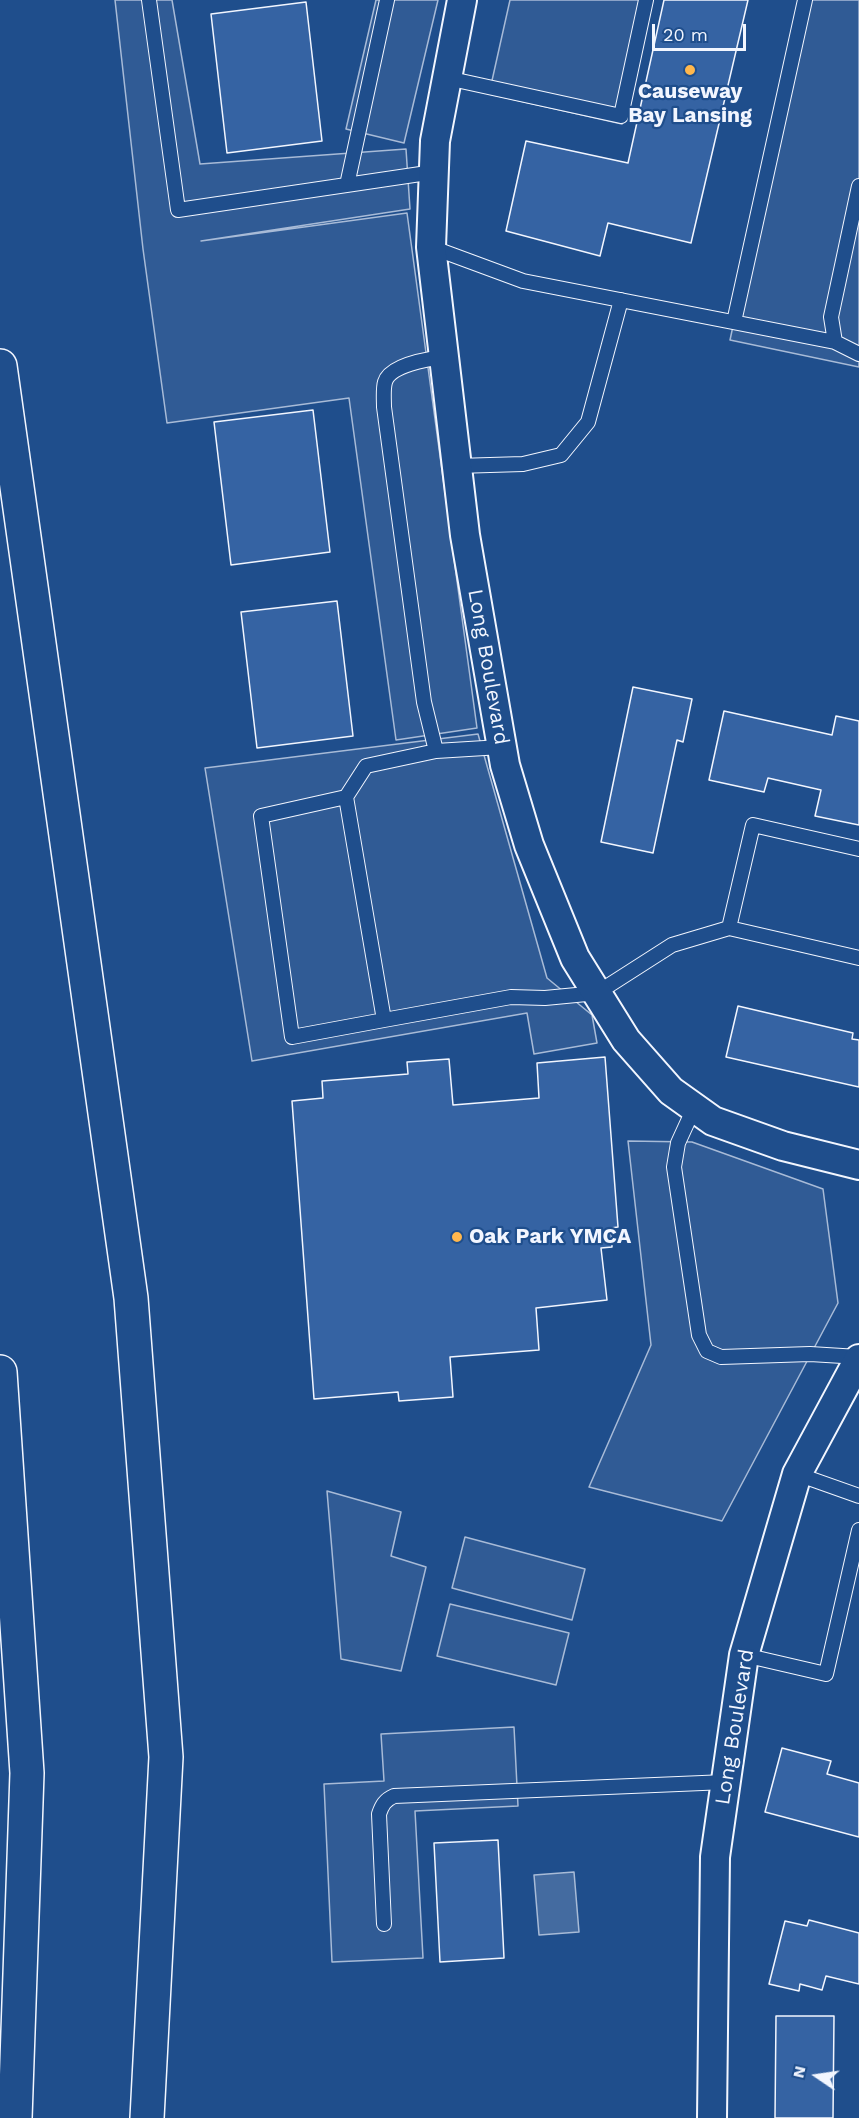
<!DOCTYPE html>
<style>
body{margin:0}
#map{position:relative;width:859px;height:2118px;overflow:hidden;background:#1f4e8c;font-family:"Work Sans",sans-serif}
canvas{display:block}
.north{position:absolute;left:787px;top:2046px;width:60px;height:60px;-webkit-text-stroke:4px #1f4e8c;paint-order:stroke;rotate:283deg;font-size:16px;font-weight:700;line-height:24px;text-align:center;color:#f2f6ff}
.north::after{content:'';display:block;margin:auto;width:21px;height:27px;background:#f2f6ff;clip-path:polygon(50% 0,100% 100%,50% 72%,0 100%)}
.scale{position:absolute;left:652px;top:24px;width:94px;height:27px;box-sizing:border-box;border:3px solid #f2f6ff;border-top:0;padding-left:8px;font-size:18px;line-height:21px;white-space:nowrap;color:#f2f6ff;-webkit-text-stroke:4px #1f4e8c;paint-order:stroke}
</style>
<div id="map">
<canvas width="859" height="2118"></canvas>
<div class="north">N</div>
<div class="scale">20 m</div>
</div>
<script>
const ctx = document.querySelector('canvas').getContext('2d');
ctx.lineJoin = 'round';
function fillPath(path, color) {
  ctx.fillStyle = color;
  ctx.fill(path, 'evenodd');
}
function strokePath(path, color, width, dash) {
  ctx.strokeStyle = color;
  ctx.lineWidth = width;
  ctx.lineCap = dash ? 'butt' : 'round';
  ctx.setLineDash(dash || []);
  ctx.stroke(path);
}
function label(font, color, halo, rows, align = 'center') {
  ctx.font = font + ' "Work Sans",sans-serif';
  ctx.lineWidth = 4.5;
  ctx.setLineDash([]);
  ctx.textBaseline = 'middle';
  ctx.strokeStyle = halo;
  ctx.fillStyle = color;
  for (const [text, x, y, turn = 0] of rows) {
    ctx.save();
    ctx.translate(x, y);
    ctx.rotate((+turn || 0) * Math.PI / 180);
    ctx.textAlign = isNaN(turn) ? turn : align;
    if (halo) ctx.strokeText(text, 0, 0);
    ctx.fillText(text, 0, 0);
    ctx.restore();
  }
}
const built = new Path2D(`
 M115,0h57l28,164 206,-15 4,60 -209,32 206,-28 70,515 -81,12 -47,-342 -182,25 -24,-174z
 M376,0h62l-34,143 -58,-14z
 M510,0h141l-29,124 -133,-30z
 M803,0h56v367l-129,-27z
 M478,734l69,244 45,37 5,28 -63,11 -7,-41 -275,48 -47,-293z
 M628,1141l64,1 131,47 15,114 -116,218 -133,-34 62,-142z
 M327,1491l74,21 -10,44 35,11 -25,104 -60,-12z
 M465,1537l120,32 -13,51 -120,-32z
 M450,1604l119,29 -13,52 -119,-29z
 M514,1727l4,79 -103,5 8,147 -91,4 -8,-178 60,-3 -3,-47z`);
fillPath(built, '#305b95');
strokePath(built, '#a8bbd7', 1.5);
const water = new Path2D(`
 M574,1872l5,60 -40,3 -5,-60z`);
fillPath(water, '#446ba0');
strokePath(water, '#a8bbd7', 1.5);
const building = new Path2D(`
 M664,0h84l-57,243 -83,-20 -8,33 -94,-25 20,-90 102,22z
 M306,2l16,139 -95,12 -16,-139z
 M313,410l17,142 -99,13 -17,-143z
 M337,601l16,135 -96,12 -16,-136z
 M633,687l59,12 -9,43 -6,-2 -24,113 -52,-11z
 M724,711l108,24 4,-19 23,5v104l-44,-9 6,-26 -53,-12 -4,14 -55,-12z
 M738,1006l115,27 -1,6 7,1v47l-133,-30z
 M605,1057l13,170 -7,1 1,19 -11,1 6,52 -71,8 3,42 -89,7 3,40 -54,4 -1,-9 -84,7 -22,-298 31,-3 -1,-17 86,-7 -1,-12 42,-3 4,46 86,-7 -2,-35z
 M782,1748l49,13 -4,13 32,9v54l-94,-25z
 M498,1840l6,118 -64,4 -6,-119z
 M809,1920l50,13v51l-33,-8 -4,14 -22,-6 -1,7 -30,-7 16,-63 22,5z
 M776,2016h58l-1,102h-58z`);
fillPath(building, '#3563a3');
strokePath(building, '#f2f6ff', 1.5);
const lane = new Path2D(`
 M149,0l29,210 256,-38
 M447,78l174,38 25,-116
 M347,185l40,-185
 M859,186l-28,131 4,25 24,12
 M431,247l92,34 312,61
 M734,322l71,-322
 M457,466l66,-2 38,-9 27,-33 33,-122
 M501,747l-65,4 -70,15 -20,31 38,223 127,-23 34,1 52,-5 75,-48 57,-17 130,30
 M436,751l-12,-49 -40,-295c0,-7 -1,-18 1,-25 5,-17 43,-23 59,-25
 M346,797l-85,19 31,221 92,-17
 M729,928l24,-103 106,24
 M694,1108l-16,35 -4,24 25,168 8,16 14,6 89,-3 49,3
 M797,1474l62,22
 M744,1655l82,19 33,-144
 M384,1924l-5,-110c3,-9 6,-14 15,-18l332,-14`);
const street = new Path2D(`
 M462,0l-27,141 -4,106 34,288 40,230 24,80 46,113 51,82 45,51 42,30 70,25 76,19
 M712,2118l3,-261 29,-202 53,-181 62,-115`);
const highway = new Path2D(`
 M0,366l131,932 35,459 -19,361
 M0,1372l27,401 -12,345`);
strokePath(lane, '#f2f6ff', 16);
strokePath(street, '#f2f6ff', 32);
strokePath(highway, '#f2f6ff', 36);
strokePath(lane, '#1f4e8c', 14);
strokePath(street, '#1f4e8c', 28);
strokePath(highway, '#1f4e8c', 33);
for (const [x, y, r, color] of [
 [690,70,6,"#ffb74d"],
 [457,1237,6,"#ffb74d"]
]) {
  const dot = new Path2D();
  dot.arc(x, y, r, 0, 2 * Math.PI);
  ctx.fillStyle = color;
  ctx.fill(dot);
  strokePath(dot, '#1f4e8c', 2);
}
label('bold 21px', '#f2f6ff', '#1f4e8c', [
 ["Causeway",690,92],
 ["Bay Lansing",690,116],
 ["Oak Park YMCA",469,1237,"left"]
]);
label('21px', '#f2f6ff', '#1f4e8c', [
 ["Long Boulevard",488,667,80],
 ["Long Boulevard",735,1727,-81]
]);
</script>
